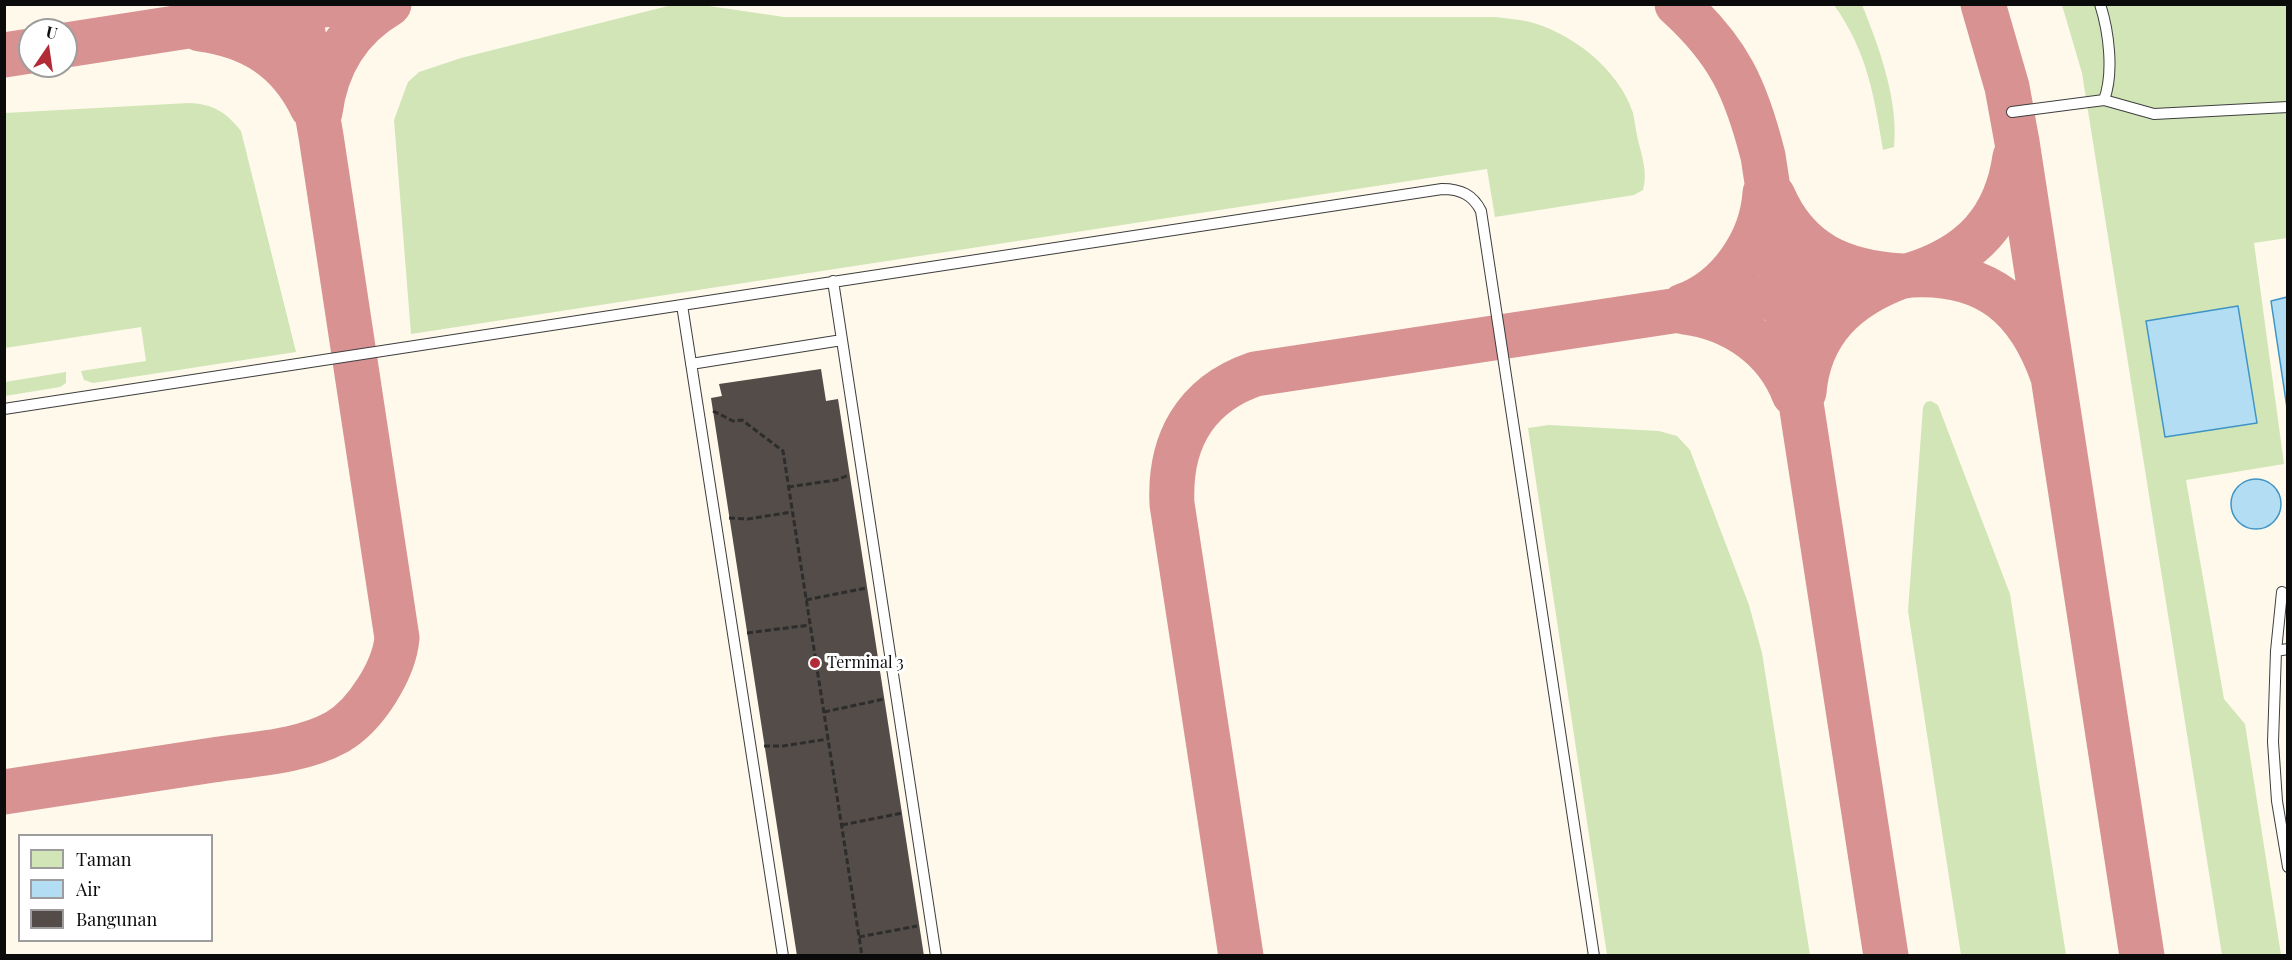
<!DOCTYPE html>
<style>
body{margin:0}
#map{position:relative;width:2292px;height:960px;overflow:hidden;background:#fef9eb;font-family:"Playfair Display",serif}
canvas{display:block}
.frame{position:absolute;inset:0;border:6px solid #0b0b0b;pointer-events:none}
.legend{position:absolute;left:18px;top:834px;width:195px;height:108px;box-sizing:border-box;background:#fff;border:2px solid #9d9d9d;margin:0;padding:8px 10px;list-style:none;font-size:18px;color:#0b0b0b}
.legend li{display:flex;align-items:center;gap:12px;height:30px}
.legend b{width:30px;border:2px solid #9d9d9d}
.north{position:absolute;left:18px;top:18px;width:60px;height:60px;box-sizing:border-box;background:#fff;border:2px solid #9d9d9d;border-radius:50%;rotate:13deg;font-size:16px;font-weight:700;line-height:24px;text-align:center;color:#0b0b0b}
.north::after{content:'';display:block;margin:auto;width:21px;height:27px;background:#b22c38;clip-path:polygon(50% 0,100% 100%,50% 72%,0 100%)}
</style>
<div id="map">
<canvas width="2292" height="960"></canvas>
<div class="frame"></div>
<ul class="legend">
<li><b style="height:16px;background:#d1e5b7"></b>Taman</li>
<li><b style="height:16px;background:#b3ddf2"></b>Air</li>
<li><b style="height:16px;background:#534c48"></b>Bangunan</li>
</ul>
<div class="north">U</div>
</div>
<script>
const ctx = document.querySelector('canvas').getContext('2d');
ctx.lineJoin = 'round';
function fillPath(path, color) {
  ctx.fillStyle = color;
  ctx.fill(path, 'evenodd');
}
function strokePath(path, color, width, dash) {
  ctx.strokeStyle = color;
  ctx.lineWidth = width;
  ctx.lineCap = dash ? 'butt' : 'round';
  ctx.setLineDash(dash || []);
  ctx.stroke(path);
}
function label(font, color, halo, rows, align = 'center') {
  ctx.font = font + ' "Playfair Display",serif';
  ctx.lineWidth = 6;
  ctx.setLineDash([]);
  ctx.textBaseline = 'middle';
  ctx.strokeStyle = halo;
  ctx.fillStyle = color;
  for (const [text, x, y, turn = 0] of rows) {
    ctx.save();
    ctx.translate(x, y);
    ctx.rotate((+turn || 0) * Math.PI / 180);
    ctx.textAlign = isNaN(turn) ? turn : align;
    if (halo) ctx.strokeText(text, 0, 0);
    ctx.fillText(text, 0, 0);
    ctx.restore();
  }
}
fillPath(new Path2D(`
 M676,4l26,1 82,12h710c10,1 21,2 32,4 44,10 93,48 107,92 2,9 3,19 5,27 4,17 10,33 5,50l-9,5 -139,22 -8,-48 -1076,165 -17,-214 14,-38 11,-10 42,-14z
 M1834,5h28c17,41 37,97 32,142l-11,3c-9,-55 -16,-99 -49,-145z
 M2062,5h225v233l-33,5 30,221 -98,16 38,219 21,25 36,231h-59l-140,-882z
 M189,103c24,1 37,9 52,28l55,221 -203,31 -9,-3 -3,-9 65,-10 -5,-34 -136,21v-235z
 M66,372v11l-6,4 -55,9v-14z
 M1931,401l7,4 72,189 56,361h-105l-53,-344 15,-204 3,-5z
 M1549,425l110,6 18,5 13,14 59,155 13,48 48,302h-203l-79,-527z`), '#d1e5b7');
const water = new Path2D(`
 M2287,297h1l-1,111 -16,-107z
 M2238,306l19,117 -92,14 -19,-116z
 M2231 504a25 25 0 1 1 50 0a25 25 0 1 1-50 0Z`);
fillPath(water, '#b3ddf2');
strokePath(water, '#3e94c4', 1.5);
strokePath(new Path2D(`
 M1677,4c52,47 69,85 86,152l123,800
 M1983,4l24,83 10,55 125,814
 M200,29c52,7 89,30 112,78
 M66,45l264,-41
 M4,55l26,-4
 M320,112c6,-46 28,-84 69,-108
 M1773,196c25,58 70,76 129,80 -55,20 -93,55 -98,116
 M1911,275c61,-19 95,-55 104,-118
 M1683,306c46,-16 79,-65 82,-113
 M1684,312c49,6 92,35 110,82
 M4,792c70,-11 139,-21 209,-32 40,-6 88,-8 124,-28 29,-17 57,-62 60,-94l-76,-502 -23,-132
 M1241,956l-69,-452c-3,-61 22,-109 83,-130l656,-99c76,-4 118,32 142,102`), '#d89292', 45);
fillPath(new Path2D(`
 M821,369l5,32 12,-2 86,557h-127l-86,-558 11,-2 -3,-12z`), '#534c48');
const service = new Path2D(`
 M2100,4c9,28 14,69 4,96
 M2012,112l92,-12 50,14 134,-7
 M833,281l103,675
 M682,305l760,-116c19,0 31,6 39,22l113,745
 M691,364l151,-24
 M4,409l678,-104 101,651
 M2288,649l-12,2 -3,91 4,59 11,66
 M2276,651l6,-59`);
strokePath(service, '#3e3e3e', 12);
strokePath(new Path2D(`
 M713,411l20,10 9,-1 41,31 79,505
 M788,487l48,-7 13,-5
 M729,518l19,1 44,-7
 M806,600l60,-12
 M747,633l63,-8
 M824,712l60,-13
 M764,746h19l45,-7
 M842,825l60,-12
 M859,937l58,-11`), '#2d2d2d', 3, [6, 3]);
strokePath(service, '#fff', 10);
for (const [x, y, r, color] of [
 [815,663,6,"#b22c38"]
]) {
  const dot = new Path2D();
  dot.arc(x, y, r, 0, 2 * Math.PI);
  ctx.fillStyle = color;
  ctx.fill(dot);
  strokePath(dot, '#fff', 2);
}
label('16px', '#0b0b0b', '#fff', [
 ["Terminal 3",827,663]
], 'left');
</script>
